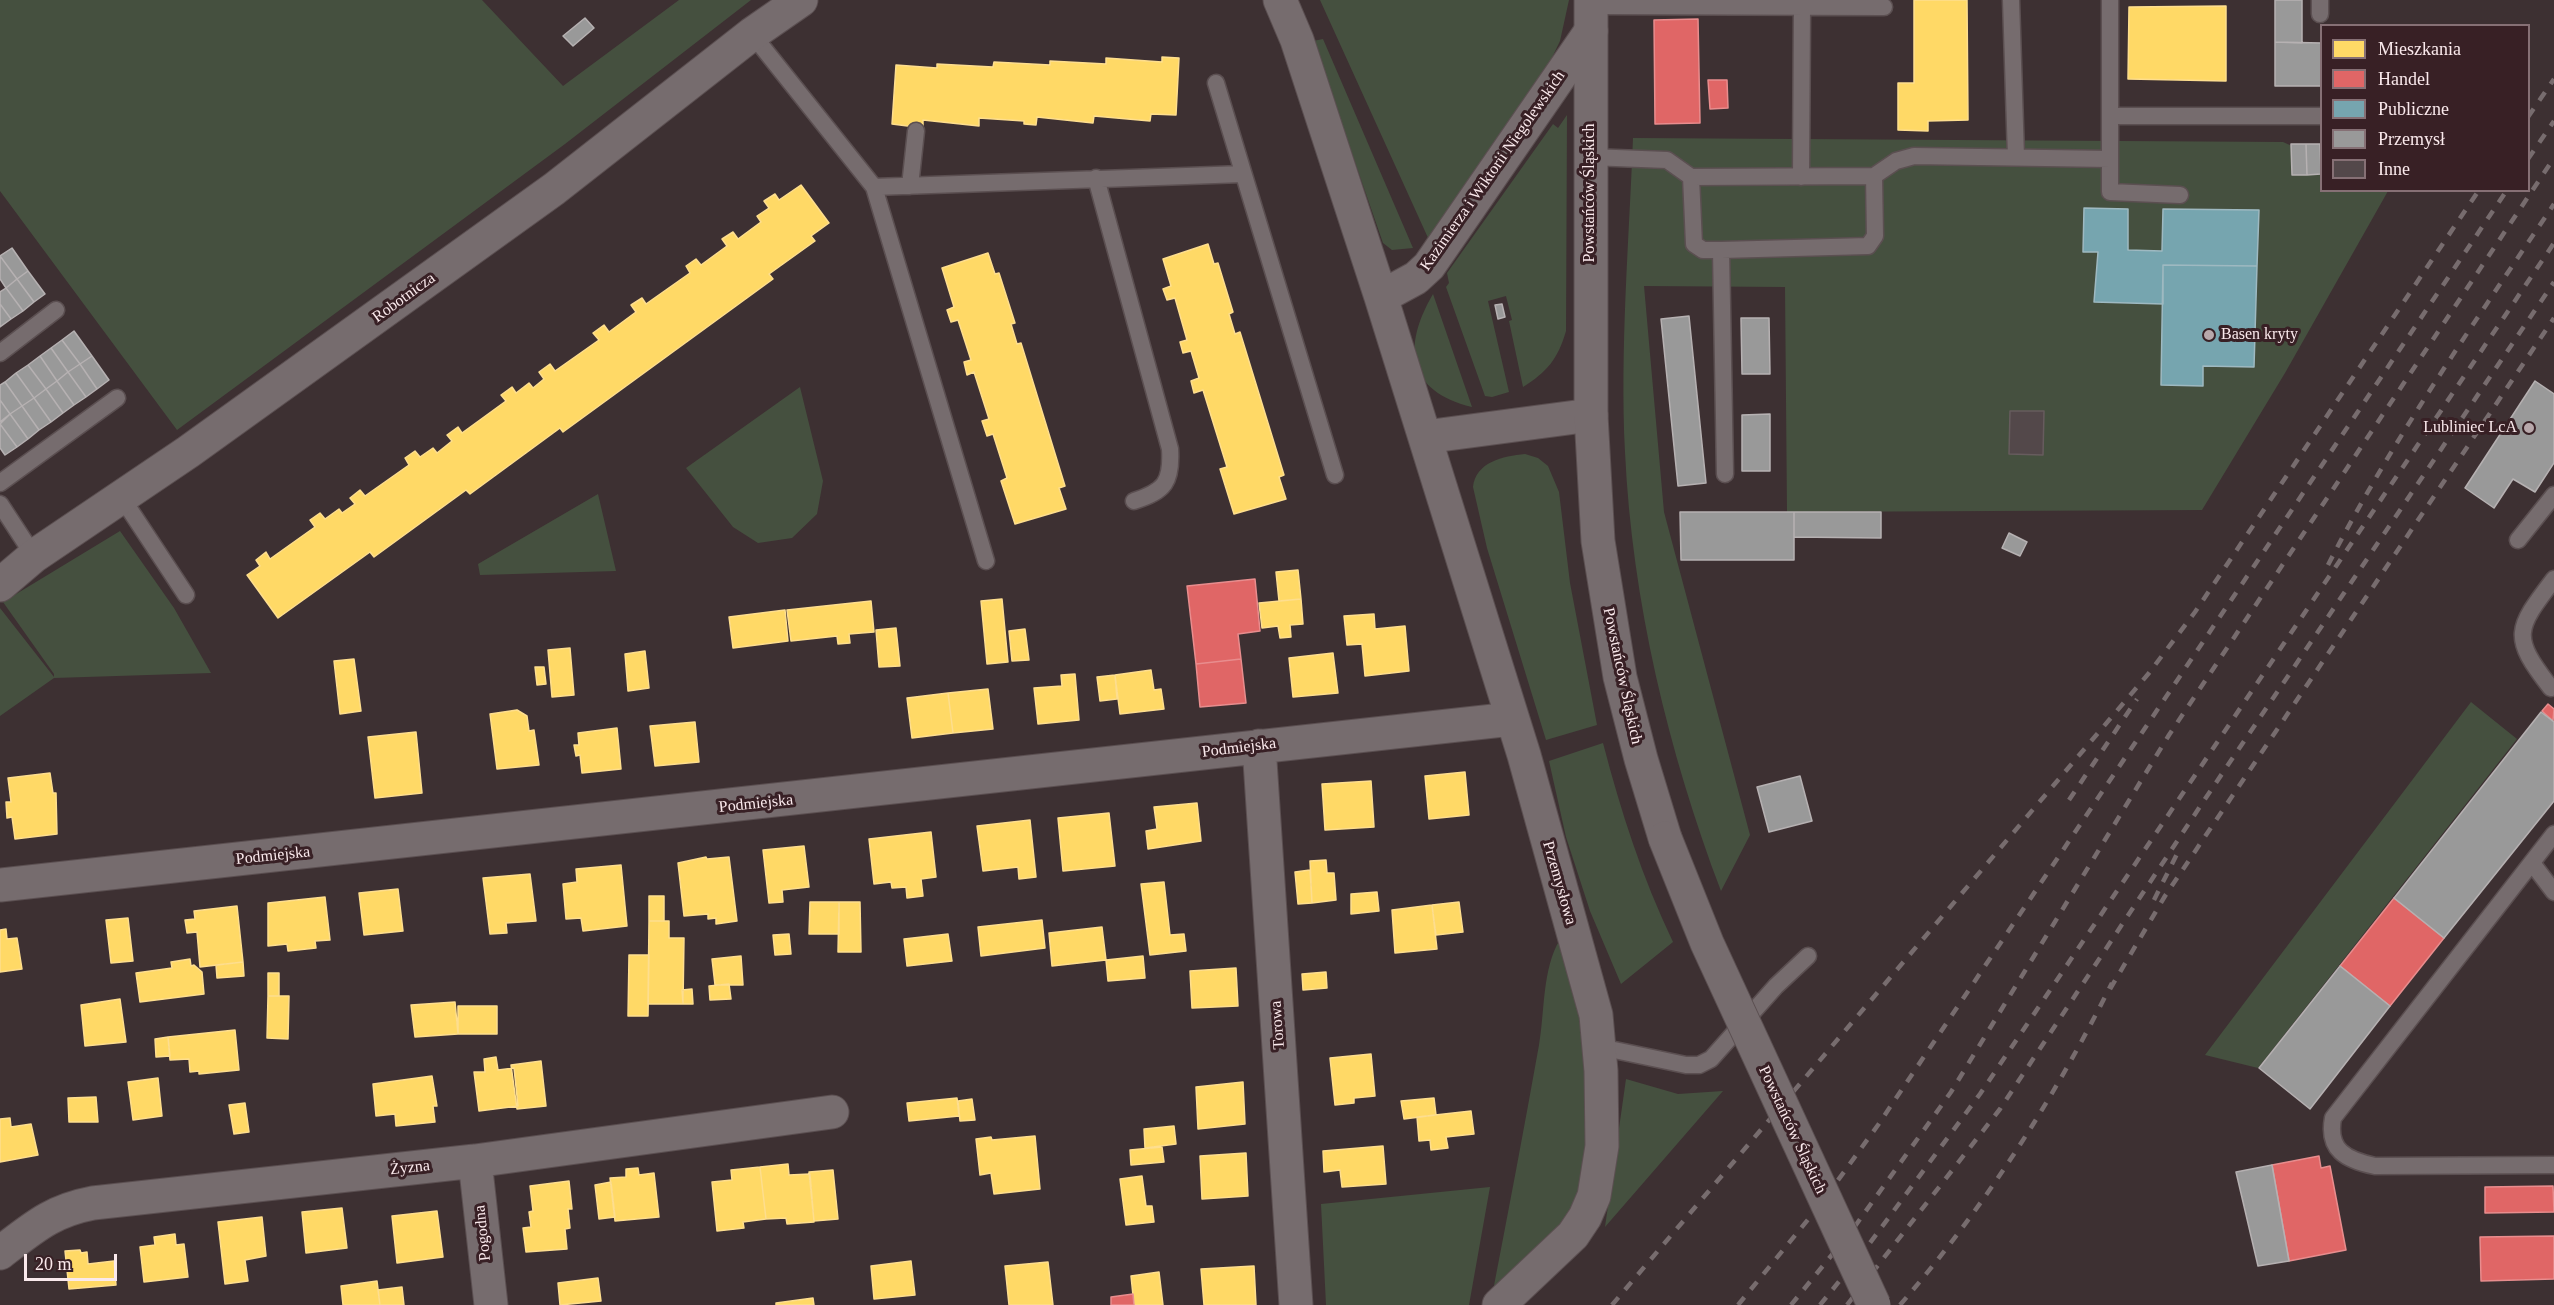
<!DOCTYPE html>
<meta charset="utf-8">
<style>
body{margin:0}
#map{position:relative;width:2554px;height:1305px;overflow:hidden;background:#3d3032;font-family:"Times New Roman",serif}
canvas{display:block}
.legend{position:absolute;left:2320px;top:24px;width:210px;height:168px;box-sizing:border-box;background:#382025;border:2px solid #867075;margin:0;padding:8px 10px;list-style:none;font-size:18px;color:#fae9ec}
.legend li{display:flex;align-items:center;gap:12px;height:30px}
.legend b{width:30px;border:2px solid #867075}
.scale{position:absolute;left:24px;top:1254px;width:93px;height:27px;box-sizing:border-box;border:3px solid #fae9ec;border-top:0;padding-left:8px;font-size:18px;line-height:21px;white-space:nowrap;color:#fae9ec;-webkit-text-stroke:4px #382025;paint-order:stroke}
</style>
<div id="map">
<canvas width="2554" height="1305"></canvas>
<ul class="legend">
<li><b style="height:16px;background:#ffd966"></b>Mieszkania</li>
<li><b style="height:16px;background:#e06666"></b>Handel</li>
<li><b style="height:16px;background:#76a5af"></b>Publiczne</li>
<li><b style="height:16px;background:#999"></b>Przemysł</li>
<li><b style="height:16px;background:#53484a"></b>Inne</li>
</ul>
<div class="scale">20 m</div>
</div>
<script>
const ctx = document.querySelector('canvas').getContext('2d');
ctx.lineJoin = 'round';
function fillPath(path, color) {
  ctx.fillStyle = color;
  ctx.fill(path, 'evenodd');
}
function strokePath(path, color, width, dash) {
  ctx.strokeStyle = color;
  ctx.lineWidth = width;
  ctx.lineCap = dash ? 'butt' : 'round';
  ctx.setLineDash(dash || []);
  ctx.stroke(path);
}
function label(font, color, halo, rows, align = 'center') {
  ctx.font = font + ' "Times New Roman",serif';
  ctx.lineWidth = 6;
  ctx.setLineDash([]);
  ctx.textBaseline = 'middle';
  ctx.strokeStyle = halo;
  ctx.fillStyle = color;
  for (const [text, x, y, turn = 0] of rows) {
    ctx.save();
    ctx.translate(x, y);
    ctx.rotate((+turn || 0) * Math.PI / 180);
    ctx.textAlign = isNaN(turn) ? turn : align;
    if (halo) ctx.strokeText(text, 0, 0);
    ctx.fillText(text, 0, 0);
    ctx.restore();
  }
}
fillPath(new Path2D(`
 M0,0h482l81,86 116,-86h72l-186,144 -388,286 -177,-239z
 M1320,0h249l-9,41 -14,29 -117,170z
 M1323,39l90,209 -21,2 -9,-7 -70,-202z
 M1567,115l-1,216c-8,28 -19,41 -43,56l-14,-66 3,-1 -6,-24 -18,5 21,91 -17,5 -7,-1 -39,-109 3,-4 -2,-10 106,-149 5,4z
 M1633,138l650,4 9,4v28h29l1,16 66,1 -103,182 -83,137 -415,2 -2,-225 -141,-1 20,226 86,323 -29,56c-53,-140 -89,-290 -96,-439 -5,-104 4,-210 8,-314z
 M1433,294l39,113c-65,-16 -70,-60 -39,-113z
 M800,387l23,94 -6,33 -25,24 -34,5 -25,-16 -47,-59z
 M1525,454l13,4 10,8 11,26 11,91 27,142 -51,15 -59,-192 -14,-61c3,-25 30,-31 52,-33z
 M598,494l18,77 -136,4 -2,-11z
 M120,531l54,77 37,65 -157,5 -54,38v-108l54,69v-3l-51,-72z
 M2471,702l46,37 -259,329 -53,-13z
 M1603,743c18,69 39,134 70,199l-52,42 -31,-73 -24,-74 -17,-76z
 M1560,939l28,106 -1,114 -13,53 -82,84c16,-83 32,-167 47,-251 6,-35 3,-75 21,-106z
 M1626,1079l52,15 45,-3 -118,136z
 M1490,1187l-21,118h-143l-5,-101z`), '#45503f');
const homes = new Path2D(`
 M1914,0h53l1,120 -40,1v10l-30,-1v-47h16z
 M2226,6v75l-98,-2 1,-72z
 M1162,57l17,1 -3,57 -25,-1 -1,7 -56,-5 -1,7 -56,-6 -1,8 -12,-1v-3l-45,-3v8l-56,-6v8l-31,-4 4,-59 41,3v-4l56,3 1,-5 56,3v-4l56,3v-6l56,4z
 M801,185l28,38 -18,13 4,5 -46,33 4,5 -210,153 -3,-4 -90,66 -4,-4 -92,67 -4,-5 -92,66 -31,-43 13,-9 -4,-6 10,-8 4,7 45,-32 -5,-7 10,-7 5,6 14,-10 3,4 13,-9 -5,-6 10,-8 5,6 44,-31 -4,-7 10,-7 5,6 13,-9 4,5 15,-12 -5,-6 11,-8 4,6 44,-32 -5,-6 11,-8 4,6 13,-10 4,5 11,-9 -5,-7 11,-8 5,7 44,-31 -6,-7 11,-8 5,7 27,-20 -5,-7 11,-7 4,6 44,-31 -4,-7 10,-7 5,6 26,-19 -5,-7 11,-7 5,7 23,-17 -4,-6 12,-8 -5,-7 11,-7 4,6z
 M1208,244l6,20 4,-1 15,49 -4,2 6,20 5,-2 44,143 -5,2 7,22 -52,15 -14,-45 7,-2 -24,-77 -9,3 -3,-12 8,-3 -8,-27 -8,2 -3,-11 7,-2 -12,-42 -8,2 -4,-11 8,-3 -8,-27z
 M988,253l7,21 4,-1 16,50 -4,1 6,20 4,-1 44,143 -6,2 7,21 -51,15 -14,-43 6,-3 -14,-44 -6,2 -5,-15 7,-2 -15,-47 -7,3 -3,-13 7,-2 -13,-40 -7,2 -4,-12 7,-3 -12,-39z
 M1298,570l3,29 -22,2 -3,-29z
 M1002,599l6,63 -21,2 -6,-63z
 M1301,599l2,25 -13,1 1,12 -11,1 -2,-12 -16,2 -3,-25z
 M871,601l3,31 -25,2 1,9 -12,1 -1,-8 -46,5 -4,-31z
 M785,610l3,31 -55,7 -4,-31z
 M1374,614l1,15 30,-3 4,45 -44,5 -3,-32 -15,1 -3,-29z
 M896,628l4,38 -21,1 -3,-37z
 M1025,629l4,31 -17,1 -3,-30z
 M570,648l4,47 -22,2 -4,-47z
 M645,651l4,37 -21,3 -3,-37z
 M1333,653l5,40 -45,4 -4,-39z
 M354,659l7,52 -21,3 -6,-53z
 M535,667h9l2,17 -9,1z
 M1151,670l3,20 7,-1 3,20 -44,5 -5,-39z
 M1075,674l4,46 -41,4 -4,-36 28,-2 -1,-11z
 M1115,675l2,24 -17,2 -3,-24z
 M988,689l5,40 -40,4 -5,-40z
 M948,693l5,40 -41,5 -5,-40z
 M517,710l10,6 2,15 5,-1 5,35 -42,4 -7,-55z
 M695,722l4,40 -44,4 -5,-40z
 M617,728l4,41 -39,4 -2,-18 -4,1 -2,-11h5l-1,-12z
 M416,732l6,61 -47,5 -7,-61z
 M1465,772l4,43 -40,4 -4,-43z
 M50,773l3,20h3l1,41 -42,5 -3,-22 -5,1 -1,-16h5l-3,-24z
 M1371,781l3,46 -49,3 -3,-46z
 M1197,803l4,38 -53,8 -2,-18 11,-2 -3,-22z
 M1109,813l6,53 -52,5 -5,-53z
 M1030,820l6,57 -17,2 -1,-12 -35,4 -6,-45z
 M931,832l5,45 -15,2 2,17 -16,2 -1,-11 -14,1 -1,-6 -17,2 -5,-45z
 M804,846l5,41 -27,3 1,12 -14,1 -6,-53z
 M706,857l1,2 22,-2 8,64 -21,3v-6l-8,1v-5l-24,2 -6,-53z
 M1326,860l1,13h7l2,27 -24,3 -2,-42z
 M621,865l6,61 -44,5 -2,-13 -15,1 -3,-35 14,-2 -1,-13z
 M1310,870l2,33 -14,1 -3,-32z
 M530,874l6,47 -30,2 1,10 -17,1 -7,-56z
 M1164,882l6,53 14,-1 2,17 -36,4 -9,-71z
 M398,889l5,42 -39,4 -5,-42z
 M1377,892l2,19 -28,3v-20z
 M649,896h15v25h-15z
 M325,897l5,43 -15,1 1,7 -28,3 -1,-7 -19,2v-43z
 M810,902h29v32h-30z
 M839,902h21l1,50h-23z
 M1459,902l4,30 -27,3 -4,-30z
 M1432,905l5,44 -42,4 -3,-43z
 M237,906l6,56 -43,5 -3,-35 -10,1 -2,-13 10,-1 -1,-8z
 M128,918l5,43 -22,2 -5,-43z
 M1042,920l3,28 -64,8 -3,-29z
 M649,921h20v17h15l-1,66h-35z
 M1102,927l4,33 -54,6 -3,-33z
 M6,929l1,10 10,-1 5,31 -22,3v-42z
 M789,934l2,20 -16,1 -2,-20z
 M948,934l4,27 -45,5 -3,-27z
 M629,955h20l-1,61h-20z
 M741,956l2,29h-28l-3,-26z
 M1143,956l2,22 -37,3 -2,-21z
 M190,959l1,7 3,-1 8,7 2,22 -64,8 -4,-29 36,-5 -1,-6z
 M243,962l1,14 -27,2 -1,-13z
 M1236,968l2,38 -46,2 -2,-37z
 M1326,972l1,16 -24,2 -1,-16z
 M268,973h11v23h-11z
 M729,984l2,15 -21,1 -1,-14z
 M692,989l1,15h-10l-1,-14z
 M268,996h21l-1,43 -21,-1z
 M120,999l6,43 -41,4 -4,-41z
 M455,1002l3,32 -43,3 -4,-32z
 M458,1006h39v28h-39z
 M235,1030l4,40 -40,4v-3l-9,1 -1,-13 -19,1 -2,-23z
 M168,1037l2,19 -14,1 -1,-18z
 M1371,1054l4,42 -21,2v5l-19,2 -5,-47z
 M496,1057l2,13 16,-2 4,38 -39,5 -5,-39h11l-1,-13z
 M541,1061l5,45 -29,3 -6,-44z
 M432,1076l5,30h-4l2,16 -39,4 -1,-12 -19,2 -3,-32z
 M158,1078l4,38 -29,4 -5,-38z
 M1243,1082l2,42 -47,5 -2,-42z
 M96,1097l2,25h-29l-1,-24z
 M957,1098l2,18 -50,5 -2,-18z
 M1434,1098l2,17 -32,4 -3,-18z
 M972,1099l3,21 -15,1 -2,-20z
 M245,1103l4,29 -15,2 -5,-29z
 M1471,1111l3,23 -28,3 2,11 -17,2 -1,-10 -11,1 -2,-24z
 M10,1118l1,9 20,-3 7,31 -38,7v-43z
 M1174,1126l2,18 -31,4 -1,-19z
 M1035,1136l5,53 -46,5 -3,-21 -11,2 -4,-36 15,-2 1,3z
 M1383,1146l3,38 -44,3 -2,-17 -16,2 -1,-21z
 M1162,1147l2,15 -33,3 -1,-15z
 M1246,1153l2,43 -46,3 -2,-43z
 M788,1164l1,11 21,-1 4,48 -27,2 -1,-6 -20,1 -6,-52z
 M760,1167l6,52 -23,3 1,6 -27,3 -5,-49 20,-2 -1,-10z
 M638,1168l1,7 15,-2 5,44 -44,4 -5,-43 16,-1v-8z
 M833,1170l5,49 -24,2 -5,-49z
 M1142,1176l4,30h6l2,16 -28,3 -6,-46z
 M569,1181l3,28h-4l2,19 -5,1 2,20 -41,3 -3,-24 8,-1 -2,-15 4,-1 -3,-25z
 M611,1182l4,35 -16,2 -4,-34z
 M342,1208l5,40 -41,5 -4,-41z
 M437,1211l6,46 -46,6 -5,-47z
 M262,1217l4,39 -21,4 3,21 -23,3 -7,-62z
 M175,1234l1,11 8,-1 4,33 -44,5 -4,-35 15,-2 -1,-8z
 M80,1250l1,3 6,-1 1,12 26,-3 2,24 -47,4 -4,-38z
 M911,1261l4,34 -41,4 -3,-33z
 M1048,1262l5,43h-44l-4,-39z
 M1254,1266l2,39h-52l-3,-36z
 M1159,1272l4,33h-29l-3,-29z
 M598,1278l3,23 -41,4 -2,-22z
 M377,1281l3,24h-37l-2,-19z
 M402,1287l2,18h-24l-2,-15z
 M813,1298l1,7h-38v-2z`);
fillPath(homes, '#ffd966');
strokePath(homes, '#fede8e', 1.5);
const shops = new Path2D(`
 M1698,19l2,104 -45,1 -1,-104z
 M1708,80h19l1,28 -18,1z
 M1255,579l5,52 -22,3 3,25 -45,5 -9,-78z
 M1241,659l5,44 -46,4 -4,-43z
 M2548,704l6,5 -1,12 -11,-10z
 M2394,898l50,40 -54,68 -50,-40z
 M2319,1156l2,12 9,-2 16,84 -57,11 -17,-96z
 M2553,1186l1,26 -69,1v-26z
 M2554,1236v43l-73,2 -1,-44z
 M1133,1294l1,11h-23v-8z`);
fillPath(shops, '#e06666');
strokePath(shops, '#e88d8e', 1.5);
const public = new Path2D(`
 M2084,208l44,1v41l34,1 1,-42 96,1 -2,56 -94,-1v39l-69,-2 4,-50h-15z
 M2163,265l94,1 -3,101 -51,-1v20l-42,-1z`);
fillPath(public, '#76a5af');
strokePath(public, '#9eb9c1', 1.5);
const industry = new Path2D(`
 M2275,0h27v43l-27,-1z
 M585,18l9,10 -21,18 -10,-10z
 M2275,42l47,1v43h-47z
 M2291,144h15l1,31h-15z
 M2306,144h14l1,30 -14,1z
 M12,248l16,23 -11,8 -17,-23z
 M0,256l17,23 -11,9 -6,-9z
 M28,271l17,23 -11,8 -17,-23z
 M17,279l17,23 -11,9 -17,-23z
 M6,288l17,23 -12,8 -11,-15v-12z
 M0,304l11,15 -11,8z
 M1502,304l3,13 -7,2 -3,-14z
 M1689,316l17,167 -28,3 -17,-167z
 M1741,318h28l1,56h-28z
 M74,331l18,25 -12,8 -18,-24z
 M62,340l18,24 -12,8 -17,-24z
 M51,348l17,24 -11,9 -17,-25z
 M40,356l17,25 -11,8 -18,-24z
 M92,356l17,24 -12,9 -17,-25z
 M80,364l17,25 -11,8 -18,-25z
 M28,365l18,24 -12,9 -18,-25z
 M68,372l18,25 -12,8 -17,-24z
 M16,373l18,25 -12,8 -17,-24z
 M57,381l17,24 -11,8 -17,-24z
 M2535,381l19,13v69l-19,29 -22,-13 -19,29 -29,-20z
 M5,382l17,24 -12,8 -10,-14v-15z
 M46,389l17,24 -12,9 -17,-24z
 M34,398l17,24 -12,8 -17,-24z
 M0,400l10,14 -10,8z
 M22,406l17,24 -11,9 -18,-25z
 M10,414l18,25 -11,8 -17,-23z
 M1770,414v57h-28v-56z
 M0,424l17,23 -12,8 -5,-7z
 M1680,512h114v48h-113z
 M1794,512h87v26l-87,-1z
 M2009,533l18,9 -7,14 -18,-8z
 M2541,712l13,10v79l-110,137 -50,-40z
 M1800,776l12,45 -43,11 -12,-45z
 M2340,966l50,40 -80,103 -51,-41z
 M2272,1165l17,96 -31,5 -22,-94z`);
fillPath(industry, '#999');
strokePath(industry, '#b6b1b2', 1.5);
const building = new Path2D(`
 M2010,411h34l-1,44 -34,-1z`);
fillPath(building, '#53484a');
strokePath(building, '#675c5e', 1.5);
const lane = new Path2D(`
 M2011,0l5,157
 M2110,0v192l70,3
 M1591,6l293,1
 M2320,14v-14
 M752,34l122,153 369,-13
 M1216,83l119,392
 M2111,116h211
 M1590,157l77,3 24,17 183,-1 22,-15 18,-5 196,3
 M1691,177l3,67 9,6h18l147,-4 7,-10 -1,-60
 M1801,177l1,-170
 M1096,178l74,271c2,33 -5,42 -36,52
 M910,186l6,-55
 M874,187l112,374
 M1721,250l4,224
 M0,353l56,-43
 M0,483l117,-85
 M122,498l64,97
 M0,504l34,52
 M2518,540l36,-45
 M2551,688c-41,-52 -35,-59 3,-109
 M2554,834l-221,284c-6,32 13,42 42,48l179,-1
 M2532,863l22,29
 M1600,1047l86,18h13l12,-6 65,-73 32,-30`);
const street = new Path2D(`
 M1280,0l17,40 84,257 143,458 72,260 5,56 1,75 -8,50 -9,21 -12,18 -74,70
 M1381,297l35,-19 13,-12 162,-235
 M1425,437l166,-22
 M0,585l34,-29 154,-104 366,-263 198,-155 49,-34
 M1259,746l37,559
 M0,885l1512,-166
 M475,1161l16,144
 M0,1253c33,-25 51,-42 93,-50l382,-42 357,-49`);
const secondary = new Path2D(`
 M1591,0v415l7,126 22,136 21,82 24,79`);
strokePath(lane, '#5b4f51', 19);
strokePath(street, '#5b4f51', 35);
strokePath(secondary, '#5b4f51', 35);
strokePath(lane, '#766c6e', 16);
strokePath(street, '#766c6e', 33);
strokePath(secondary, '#766c6e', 33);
strokePath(new Path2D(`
 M2528,117l26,-38
 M2528,159l26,-38
 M2328,565c65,-127 147,-243 226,-361
 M2069,800l68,-101
 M2154,900l24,-48
 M2110,989l55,-93 389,-578
 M1612,1305l537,-632 46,-61 284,-422
 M1738,1305l82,-100 58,-80 629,-935
 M1791,1305l62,-76 98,-137 218,-357 385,-577
 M1820,1305l47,-58 113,-153 574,-851
 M1847,1305l153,-196 205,-310 349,-517
 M1900,1305c85,-98 154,-206 212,-322`), '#776c6e', 4.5, [10, 10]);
const secondaryBridge = new Path2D(`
 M1665,838l42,105 167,362`);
strokePath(secondaryBridge, '#5b4f51', 35, []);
strokePath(secondaryBridge, '#766c6e', 33);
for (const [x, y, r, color] of [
 [2209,335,6,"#b8a8ab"],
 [2529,428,6,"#b8a8ab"]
]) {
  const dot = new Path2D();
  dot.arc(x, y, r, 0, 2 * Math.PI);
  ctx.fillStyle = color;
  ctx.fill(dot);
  strokePath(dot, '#382025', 2);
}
label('16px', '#fae9ec', '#382025', [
 ["Kazimierza i Wiktorii Niegolewskich",1493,171,-55],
 ["Powstańców Śląskich",1590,193,-90],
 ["Robotnicza",404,298,-36],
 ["Powstańców Śląskich",1622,676,78],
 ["Podmiejska",1239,748,-7],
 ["Podmiejska",756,804,-6],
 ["Podmiejska",273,856,-6],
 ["Przemysłowa",1559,883,74],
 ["Torowa",1278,1025,-94],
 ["Powstańców Śląskich",1792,1130,65],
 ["Żyzna",410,1168,-6],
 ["Pogodna",483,1233,-96]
]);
label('16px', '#fae9ec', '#382025', [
 ["Basen kryty",2221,335],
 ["Lubliniec LcA",2517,428,"right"]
], 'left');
</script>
